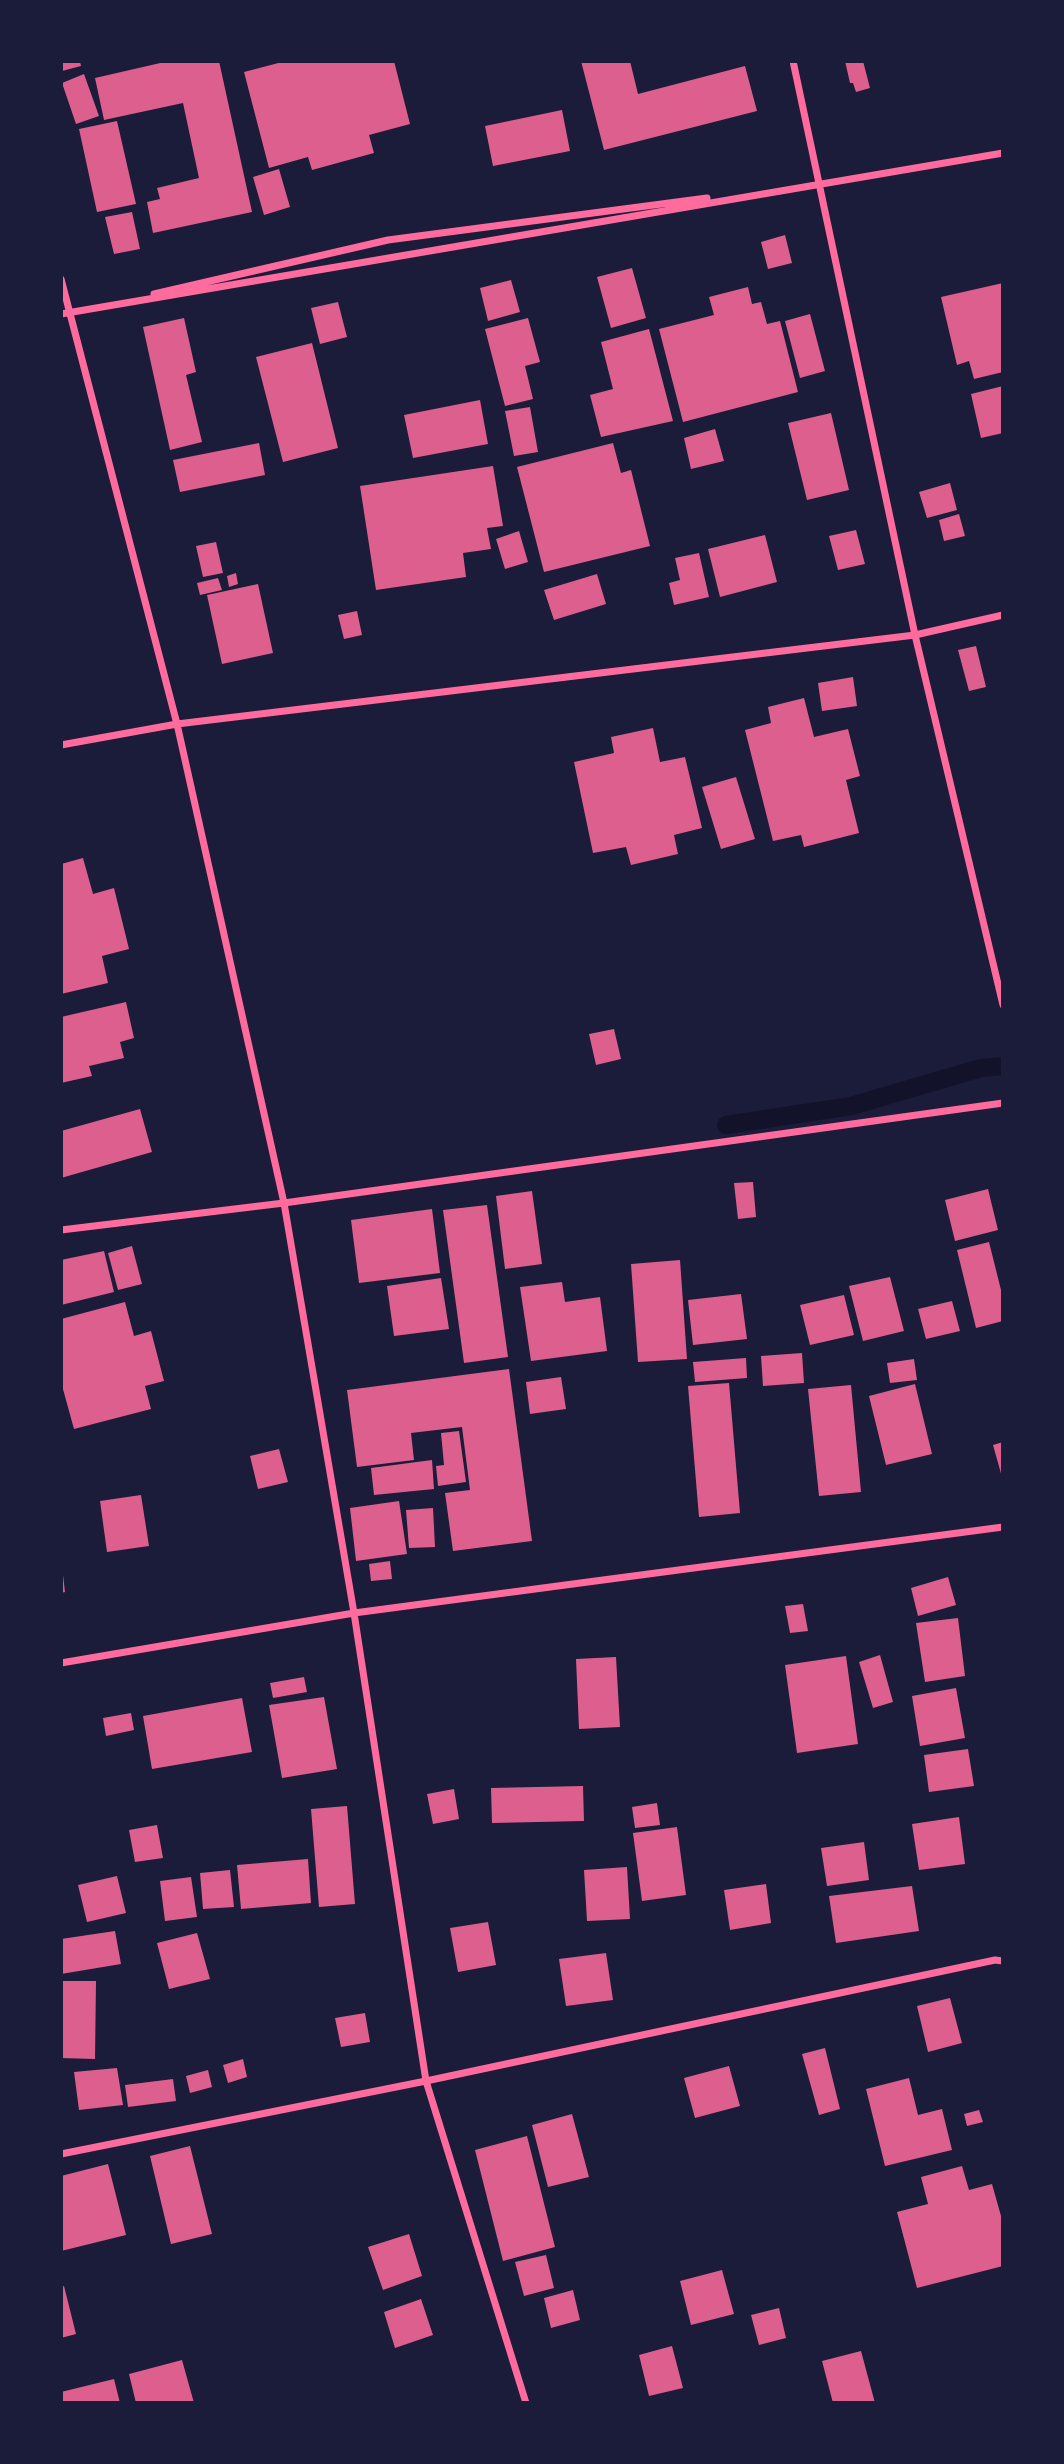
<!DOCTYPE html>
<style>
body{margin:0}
#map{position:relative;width:1064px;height:2464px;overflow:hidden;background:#1b1b3a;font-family:Quicksand,sans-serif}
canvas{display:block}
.frame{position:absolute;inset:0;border:63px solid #1b1b3a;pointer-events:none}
</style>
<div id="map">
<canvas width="1064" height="2464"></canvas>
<div class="frame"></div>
</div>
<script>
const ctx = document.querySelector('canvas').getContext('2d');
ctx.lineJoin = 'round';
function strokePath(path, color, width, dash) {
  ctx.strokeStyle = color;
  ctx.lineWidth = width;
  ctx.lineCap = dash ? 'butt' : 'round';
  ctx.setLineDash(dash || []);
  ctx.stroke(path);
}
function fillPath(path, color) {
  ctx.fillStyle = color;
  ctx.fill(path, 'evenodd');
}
strokePath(new Path2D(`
 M726,1125l125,-19 130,-38 22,-2`), '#12122b', 18);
fillPath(new Path2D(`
 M61,61h19l1,5 -19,5z
 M169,61h50l33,151 -99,21 -6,-31 13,-3 -3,-11 42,-10 -16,-75 -79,17 -9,-42z
 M286,61h108l16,63 -41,11 5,18 -62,17 -4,-13 -39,11 -25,-96z
 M581,61h49l8,33 107,-28 12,45 -153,39z
 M845,61h18l7,27 -14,4 -3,-9h-3z
 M84,74l15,42 -23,8 -14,-41z
 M562,110l8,41 -77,15 -8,-40z
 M117,121l19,83 -39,8 -18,-83z
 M279,169l11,38 -26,8 -11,-38z
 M132,212l8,37 -26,5 -9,-37z
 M785,235l7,28 -24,6 -7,-27z
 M632,268l14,50 -35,10 -14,-51z
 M511,280l9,32 -32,9 -8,-33z
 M1003,283v89l-29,7 -5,-18 -12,4 -16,-68z
 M748,287l4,17 9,-2 6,22 13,-3 18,71 -115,30 -24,-93 55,-14 -5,-18z
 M338,302l9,35 -27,7 -9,-36z
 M810,314l15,57 -25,7 -15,-57z
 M184,318l12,54 -10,3 16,67 -32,8 -27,-123z
 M528,318l12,44 -15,4 8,33 -28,7 -20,-77z
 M649,329l24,92 -72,16 -11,-42 23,-6 -12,-47z
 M312,343l26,105 -55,14 -27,-105z
 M1003,386v47l-22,5 -10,-44z
 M480,400l8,44 -75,14 -9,-43z
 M530,407l8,45 -24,4 -9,-45z
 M831,413l18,77 -42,10 -19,-77z
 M715,429l9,32 -33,8 -7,-31z
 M259,443l6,32 -85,17 -7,-32z
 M613,443l8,30 10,-3 19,76 -106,26 -27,-105z
 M493,466l10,60 -16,2 4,21 -28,4 3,24 -90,13 -16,-104z
 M950,483l7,27 -30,8 -8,-26z
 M959,514l6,22 -21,5 -5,-21z
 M856,530l9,34 -27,6 -9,-34z
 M519,531l9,31 -23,7 -9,-30z
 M765,535l12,47 -57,15 -12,-48z
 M216,542l7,31 -20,4 -7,-31z
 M699,553l10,44 -35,8 -5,-22 11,-3 -5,-22z
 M236,573l2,11 -9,3 -2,-11z
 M597,574l9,30 -52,16 -10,-30z
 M218,578l4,12 -22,5 -3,-12z
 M258,584l15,69 -51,11 -15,-69z
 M357,611l5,24 -18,4 -6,-24z
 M976,646l10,41 -17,4 -11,-41z
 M853,677l4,29 -35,5 -4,-28z
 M804,698l10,39 34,-8 12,47 -14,4 13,53 -55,14 -3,-12 -28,6 -28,-111 26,-7 -3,-16z
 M653,728l7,34 25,-5 17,71 -28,7 4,19 -47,11 -5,-18 -33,6 -19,-91 40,-9 -3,-16z
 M736,777l19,62 -34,10 -19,-62z
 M83,858l10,36 21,-6 15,61 -27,7 6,27 -47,11v-130z
 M126,1002l8,36 -14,4 4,16 -35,8 3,10 -31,7v-66z
 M614,1029l7,30 -25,6 -7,-31z
 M140,1109l12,43 -91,26v-47z
 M753,1182l3,35 -18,2 -4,-36z
 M988,1189l10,41 -43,11 -10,-41z
 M532,1191l10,73 -37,5 -9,-73z
 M487,1205l21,152 -44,6 -21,-153z
 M432,1209l8,64 -81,10 -8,-63z
 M989,1242l14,56v23l-27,7 -19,-78z
 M132,1246l10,38 -24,6 -10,-37z
 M104,1251l10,41 -53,13v-45z
 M680,1260l7,99 -49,3 -7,-98z
 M890,1277l14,54 -41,10 -14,-55z
 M441,1278l8,51 -55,7 -7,-50z
 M562,1282l3,20 35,-5 7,54 -76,10 -11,-74z
 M741,1294l6,45 -54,6 -5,-45z
 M844,1295l10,40 -44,10 -10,-40z
 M952,1301l8,30 -34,8 -8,-30z
 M125,1302l9,34 17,-5 13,50 -19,5 6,23 -77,20 -13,-47v-63z
 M802,1353l2,30 -41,3 -2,-30z
 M746,1358l1,20 -52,4 -2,-20z
 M914,1359l3,21 -27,3 -3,-20z
 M509,1369l23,172 -79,10 -8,-58 25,-3 -8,-63 -51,6 3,27 -57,7 -10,-77z
 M561,1377l5,32 -36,5 -4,-32z
 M729,1383l11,130 -41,4 -11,-131z
 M915,1384l17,70 -46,11 -17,-69z
 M851,1385l10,107 -42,4 -11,-107z
 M459,1431l7,51 -28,4 -2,-20 8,-1 -3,-32z
 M1003,1442v35h-1l-9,-32z
 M279,1449l9,33 -30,7 -8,-33z
 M432,1460l2,29 -60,6 -3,-27z
 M141,1495l8,51 -42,6 -7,-51z
 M399,1501l8,53 -51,7 -6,-53z
 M433,1508l2,39 -26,1 -3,-38z
 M390,1561l2,18 -21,2 -2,-17z
 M63,1575l2,17 -4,1v-17z
 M948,1577l8,28 -38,11 -7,-28z
 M803,1604l5,27 -18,2 -5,-27z
 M958,1618l7,58 -40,6 -9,-59z
 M880,1655l13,47 -20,6 -14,-46z
 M846,1656l12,88 -61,9 -12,-88z
 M616,1657l4,70 -41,2 -3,-70z
 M304,1677l3,15 -34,6 -3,-15z
 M956,1688l9,50 -45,8 -8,-50z
 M324,1697l13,72 -55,9 -13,-73z
 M242,1698l10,54 -100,17 -9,-53z
 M131,1713l3,17 -28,6 -3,-18z
 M968,1749l6,37 -45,6 -5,-37z
 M583,1786l1,35 -92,2 -1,-35z
 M454,1789l5,30 -26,5 -6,-30z
 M657,1803l3,22 -25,3 -3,-21z
 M347,1806l8,98 -36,3 -8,-98z
 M959,1817l6,47 -46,6 -7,-46z
 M157,1825l6,33 -28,4 -6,-32z
 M677,1827l9,68 -44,6 -9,-68z
 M864,1842l5,38 -42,6 -6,-38z
 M308,1859l3,44 -70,6 -4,-44z
 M627,1867l3,52 -43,2 -3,-51z
 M230,1870l4,37 -31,2 -3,-36z
 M117,1876l9,37 -39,9 -9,-37z
 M191,1877l6,40 -32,4 -5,-40z
 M766,1884l5,39 -41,7 -6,-40z
 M912,1886l7,45 -83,12 -7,-47z
 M488,1922l8,43 -38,7 -8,-44z
 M115,1931l6,33 -60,10v-35z
 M197,1933l13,46 -41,10 -12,-46z
 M606,1953l7,47 -47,6 -7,-47z
 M61,1981h35l-1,78 -34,-1z
 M950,1998l12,45 -34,9 -11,-46z
 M365,2013l5,29 -29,5 -6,-29z
 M825,2048l15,61 -21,6 -17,-61z
 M243,2059l4,18 -19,6 -5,-18z
 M729,2066l11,40 -45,12 -11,-40z
 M117,2068l6,37 -44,5 -5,-38z
 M208,2070l4,17 -22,6 -4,-17z
 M909,2078l9,37 24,-6 10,41 -67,16 -19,-77z
 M173,2079l3,22 -48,6 -3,-22z
 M979,2110l4,12 -16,4 -3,-12z
 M572,2114l17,63 -41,10 -16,-62z
 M527,2136l28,111 -52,14 -28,-111z
 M190,2146l22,88 -41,10 -21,-88z
 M108,2164l18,71 -65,16v-75z
 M962,2166l7,24 23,-6 11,39v43l-86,22 -20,-76 31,-8 -7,-27z
 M409,2234l13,42 -39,14 -15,-43z
 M546,2255l8,33 -30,8 -9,-34z
 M722,2270l12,44 -43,11 -11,-44z
 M64,2286l12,48 -15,4v-51z
 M573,2290l7,30 -29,8 -7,-30z
 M421,2299l12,36 -38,13 -11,-36z
 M779,2308l7,30 -27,7 -8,-30z
 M672,2346l11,42 -34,8 -10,-41z
 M861,2351l14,52h-42l-11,-42z
 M182,2360l12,43h-58l-7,-29z
 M114,2379l6,24h-59v-11z`), '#dd5f8e');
strokePath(new Path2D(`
 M793,61l122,574 88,370
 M61,279l116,445 107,479 70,410 72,468 100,322
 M154,294l234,-54 319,-42
 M61,314l942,-161
 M61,745l116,-21 738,-89 88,-20
 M61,1230l223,-27 719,-100
 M61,1663l293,-50 649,-86
 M61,2154l365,-73 569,-121 8,1`), '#ff6b9d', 7);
</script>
